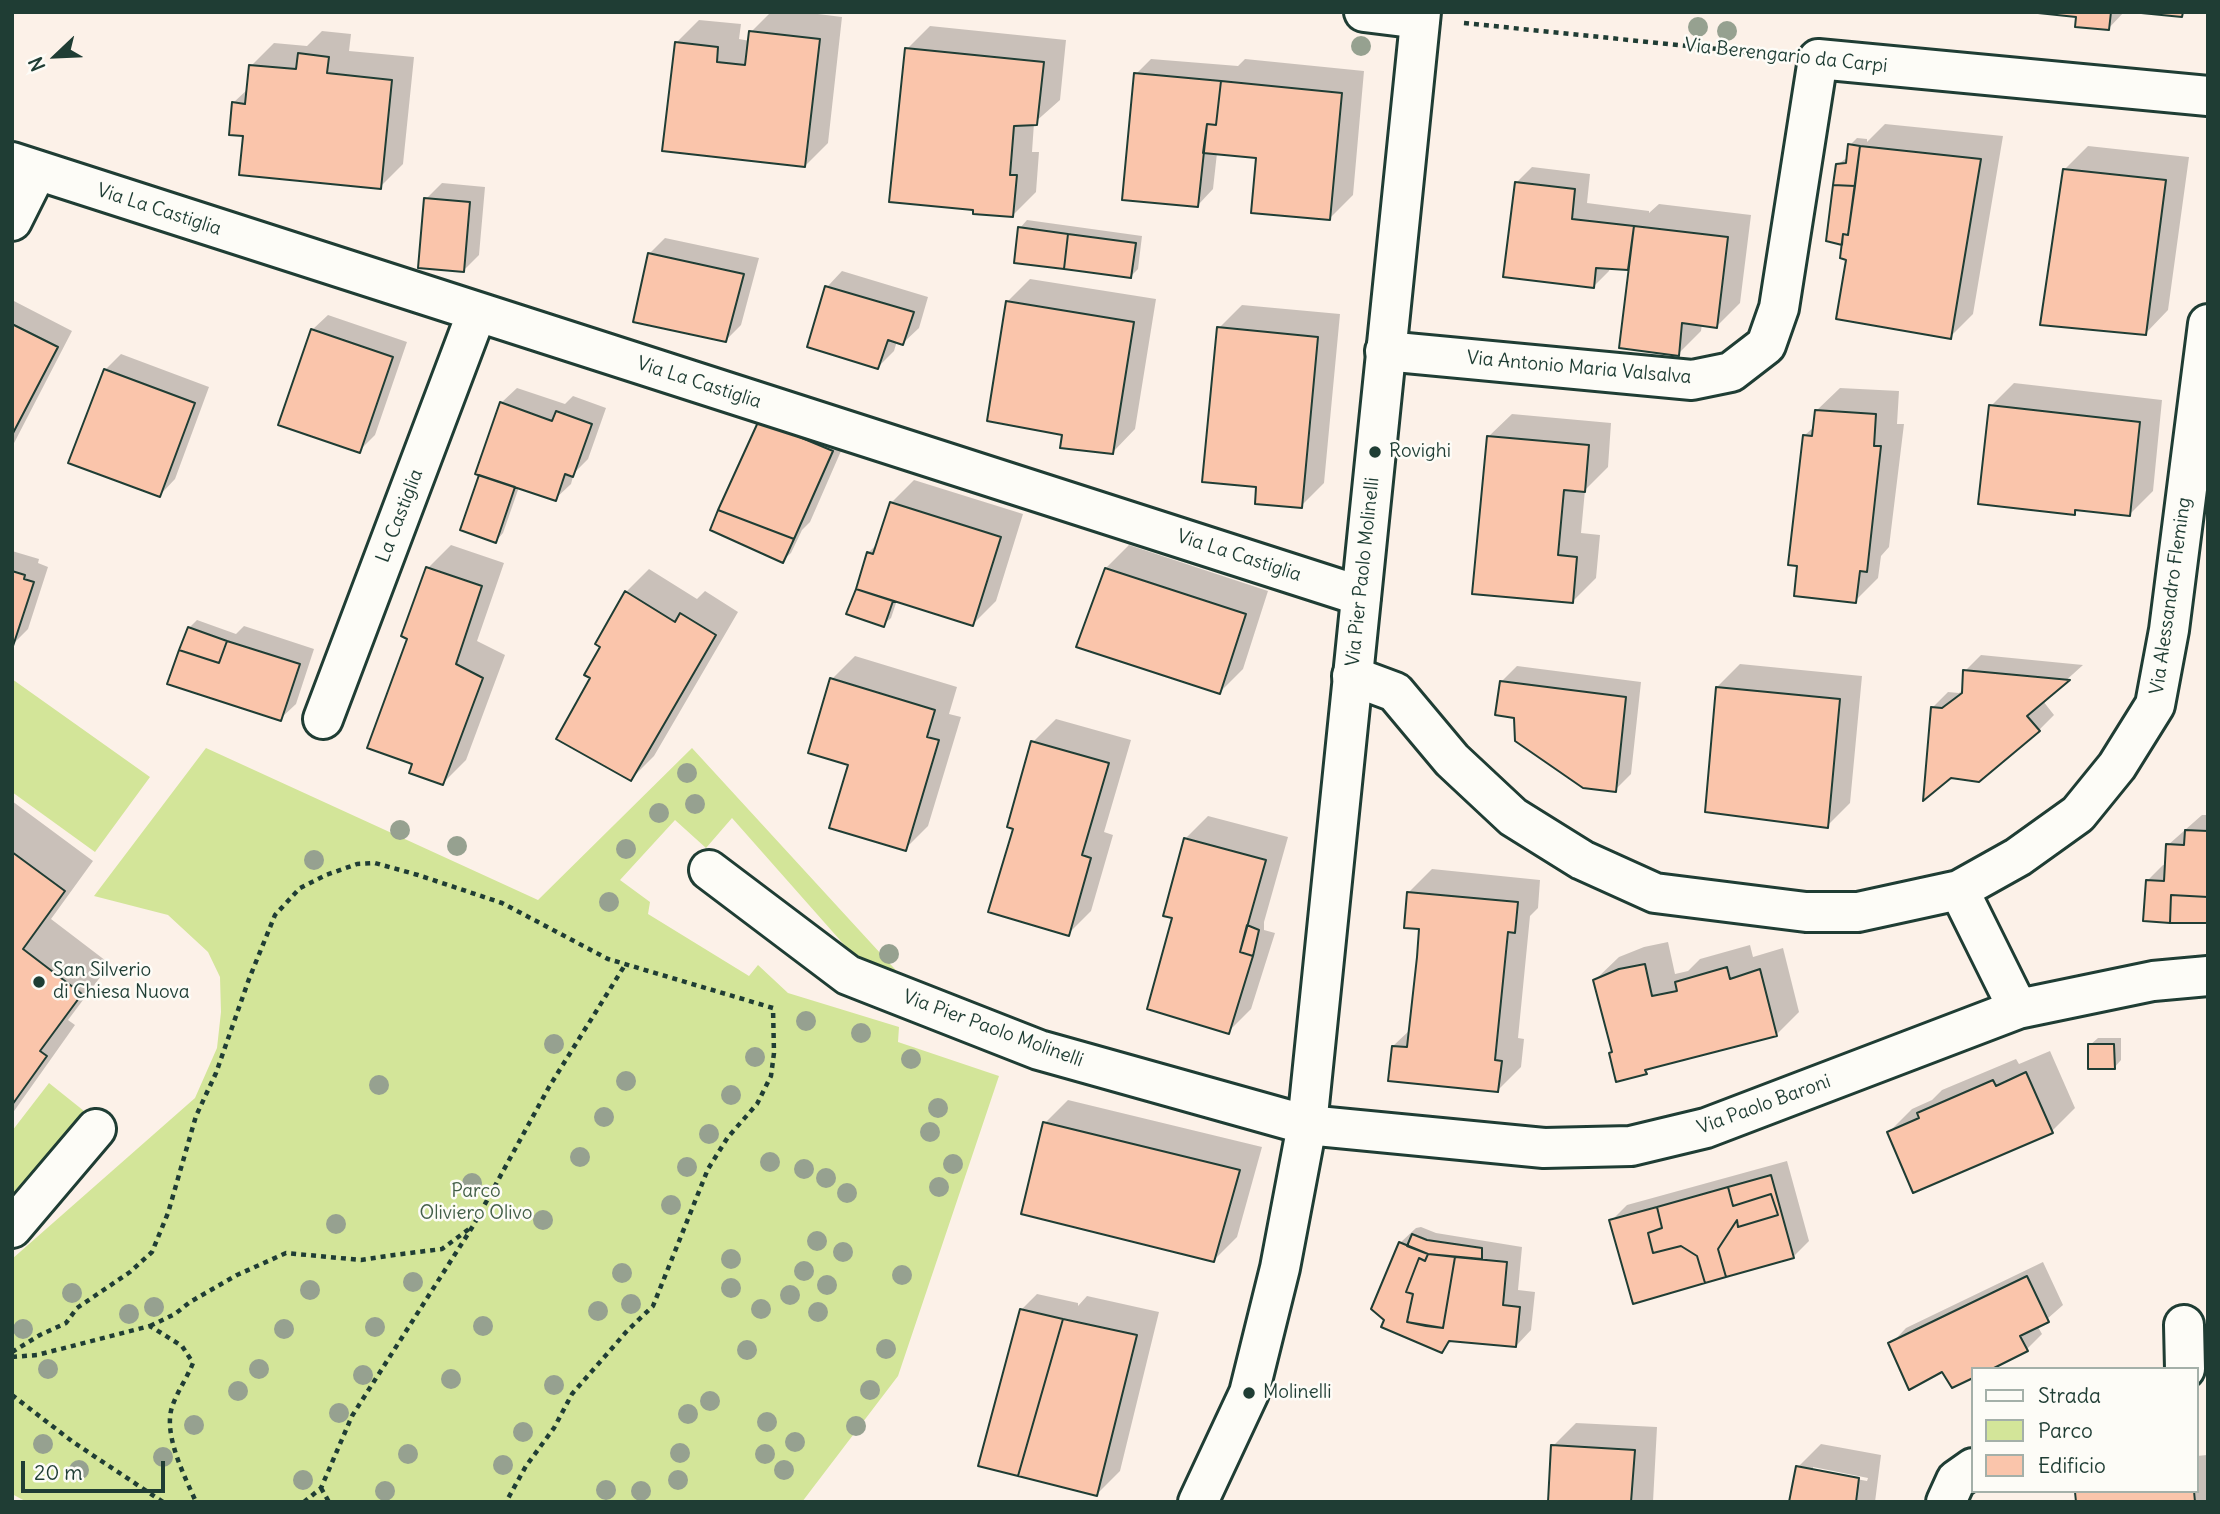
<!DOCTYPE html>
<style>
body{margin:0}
#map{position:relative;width:2220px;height:1514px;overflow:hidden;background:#fcf1e8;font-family:Delius,sans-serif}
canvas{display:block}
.frame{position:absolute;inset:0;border:14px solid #1f3d34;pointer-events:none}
.legend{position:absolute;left:1971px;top:1367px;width:228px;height:126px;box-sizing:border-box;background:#fdfcf7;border:2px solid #a4b0a9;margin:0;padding:9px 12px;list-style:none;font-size:21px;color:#1f3d34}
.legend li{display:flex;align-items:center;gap:14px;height:35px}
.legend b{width:35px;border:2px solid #a4b0a9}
.north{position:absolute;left:21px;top:21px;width:70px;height:70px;-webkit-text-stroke:5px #fdfcf7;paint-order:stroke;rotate:247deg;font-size:19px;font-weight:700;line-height:28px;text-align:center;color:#1f3d34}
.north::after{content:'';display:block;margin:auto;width:24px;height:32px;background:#1f3d34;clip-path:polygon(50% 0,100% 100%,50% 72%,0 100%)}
.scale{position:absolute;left:21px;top:1461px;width:144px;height:32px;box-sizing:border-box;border:4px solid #1f3d34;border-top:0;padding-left:9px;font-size:21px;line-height:24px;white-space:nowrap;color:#1f3d34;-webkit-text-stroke:5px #fdfcf7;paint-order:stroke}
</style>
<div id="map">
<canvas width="2220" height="1514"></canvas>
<div class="frame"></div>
<ul class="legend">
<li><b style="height:9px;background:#fdfcf7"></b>Strada</li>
<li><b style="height:19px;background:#d3e599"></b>Parco</li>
<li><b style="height:19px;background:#fac5ab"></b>Edificio</li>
</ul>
<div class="north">N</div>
<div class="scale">20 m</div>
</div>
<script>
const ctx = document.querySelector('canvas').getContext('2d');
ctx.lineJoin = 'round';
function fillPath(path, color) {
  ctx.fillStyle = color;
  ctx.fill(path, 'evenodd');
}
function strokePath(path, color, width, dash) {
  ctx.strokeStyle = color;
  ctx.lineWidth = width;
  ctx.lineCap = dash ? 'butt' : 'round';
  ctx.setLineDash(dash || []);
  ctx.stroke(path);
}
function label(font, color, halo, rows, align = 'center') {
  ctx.font = font + ' Delius,sans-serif';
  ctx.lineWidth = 5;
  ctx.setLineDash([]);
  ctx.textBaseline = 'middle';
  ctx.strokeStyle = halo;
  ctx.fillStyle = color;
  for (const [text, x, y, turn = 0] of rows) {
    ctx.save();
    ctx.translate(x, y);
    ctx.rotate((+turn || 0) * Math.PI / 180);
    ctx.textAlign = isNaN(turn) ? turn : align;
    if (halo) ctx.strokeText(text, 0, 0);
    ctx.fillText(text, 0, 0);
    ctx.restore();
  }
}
fillPath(new Path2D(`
 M12,679l138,98 -55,75 -83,-60z
 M206,748l332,152 154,-152 212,231 -42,-14 -130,-147 -26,30 -31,-28 -55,60 30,22 -2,12 101,62 9,-11 30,28 111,34 -1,15 101,34 -101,300 -96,126h-775l-15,-8v-235l183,-161 22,-50 4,-36 -1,-35 -12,-25 -40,-37 -74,-19z
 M49,1083l35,28 -72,92v-72z`), '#d3e599');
fillPath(new Path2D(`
 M771,12h31l40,5 -14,126 -23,23 -129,-123 23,-23 42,4 -2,15 11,2 1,-9z
 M2051,12h73l-16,17 -30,-14z
 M930,26l136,14 -6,60 -26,23 -2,29h7l-3,40 -23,23 -106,-166z
 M322,31l29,3 -2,17 65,6 -11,107 -23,23 -136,-52 -11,-32 16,-15 2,-22 23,-23 33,3z
 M1151,59l87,7 7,-7 119,12 -11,124 -24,24 -71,-62 -41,-4 -4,36 -15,16 -62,-131z
 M1885,124l118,12 -30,178 -23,23 -102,-79 -11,-93 11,-8 2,-12 7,-7 10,1v3z
 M2088,146l101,11 -21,153 -23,24 -80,-165z
 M1532,167l58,7 -3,29 62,8v2l10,-9 92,11 -11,88 -23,23 -15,-2 -1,7 -23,23 -47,-89 -3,3 -18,-1 -1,4 -15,15 -78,-103z
 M442,183l43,4 -6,68 -16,16 -37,-72z
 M1027,220l115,16 -4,33 -7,7 -111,-48z
 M665,238l94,20 -18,67 -15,15 -77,-86z
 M842,271l86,26 -9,31 -16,15 -6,-2 -3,10 -16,16 -51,-80z
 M1030,279l126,20 -21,130 -23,24 -48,-19 -57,-132z
 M12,300l60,31 -60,116z
 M1242,305l98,9 -16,169 -23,23 -82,-178z
 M328,315l79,27 -32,93 -16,16 -47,-121z
 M121,354l88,33 -34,92 -15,16 -55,-125z
 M2014,383l148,17 -9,91 -23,23 -52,-5 -4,4 -83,-107z
 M517,388l48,16 8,-8 33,12 -18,51 -14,14 -3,11 -16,15 -36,-12 -16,46 -7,8 -14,-67 19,-71z
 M1840,388l59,3 -2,33h7l-15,123 -8,9 -3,22 -23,23 -50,-166 10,-9 1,-15z
 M1512,414l99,9 -3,44 -23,23 -4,43 19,2 -4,43 -23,23 -85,-164z
 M760,421l88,14 -38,87 -8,8 -11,23 -8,7z
 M914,480l109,34 -27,87 -23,23 -76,-24 -6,18 -8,7 -26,-35 11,-37 10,-10 13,-40z
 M451,545l53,18 -27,78 28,14 -39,105 -23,23 -29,-20 -4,-125 18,-70z
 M1129,545l139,46 -25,78 -23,23 -114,-124z
 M12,551l27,8 -1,4 10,4 -20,62 -15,15z
 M649,569l48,30 8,-8 33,21 -84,144 -23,23 -39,-102 10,-31 -4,-3 28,-51z
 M197,620l39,14 8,-8 70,23 -18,55 -16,15 -91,-91z
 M1981,655l102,10 -40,36 11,14 -15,15 -106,-23 15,-15 11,1 5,-4 1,-18z
 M855,656l102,31 -8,27 12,3 -33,109 -23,23 -54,-86 -19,-84z
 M1740,664l122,12 -12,127 -23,23 -110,-139z
 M1517,666l124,16 -10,92 -16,16 -99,-74 -15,-34z
 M1056,719l75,21 -27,92 9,3 -22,76 -23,23 -53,-106 18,-86z
 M12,801l81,60 -42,58 59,45 -42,56 7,5 -63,89z
 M2202,815h6v107l-61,-41 16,-16h4l1,-20z
 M1208,816l80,21 -24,85v8l11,3 -24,76 -23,23 -54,-115 11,-78z
 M1432,869l108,11 -2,28 -8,8 -12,122 6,1 -3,28 -23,23 -105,-44 18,-17 10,-101 -12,-36z
 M1668,942l7,32 13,-3 12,-12 50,-14 3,12 30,-9 16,64 -23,23 -124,32 -6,5 -29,8 -4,-29 -18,-71 24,-23 25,-10z
 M2098,1038h23v22l-7,8 -24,-23z
 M2050,1051l25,57 -23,23 -163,1 23,-23 20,-9 10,-10 74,-31 3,5z
 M1068,1100l194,47 -25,90 -23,23 -169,-137z
 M1787,1161l22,80 -16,16 -182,-36 16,-16z
 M1421,1227l15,6 86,14 -4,43 17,2 -4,38 -15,16 -63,-7 -12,12 -58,-25 17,-83 16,-15z
 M2043,1262l20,43 -25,22 4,7 -16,16 -53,19v7l-21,10 -9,-17 -52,-25 15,-16z
 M1037,1294l41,9v3l9,-10 72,16 -39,159 -23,23 -75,-185z
 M1576,1423l81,4 -4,75h-104l4,-56z
 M1821,1444l60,11 -6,47h-84l7,-35zM1813,1467l55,11 -1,3 -54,-10z
 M2207,1455l1,47h-130l1,-11h118v-35z`), '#0003');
const building = new Path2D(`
 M2111,12l-2,18 -34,-3 1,-10 -38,-4z
 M2131,12h52l-1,5z
 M749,31l71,8 -15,128 -143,-16 13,-109 43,5 -1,15 28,3z
 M905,48l139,14 -7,63 -23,1 -4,49h7l-4,42 -40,-3v-4l-84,-8z
 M298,53l31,4 -2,16 65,7 -11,109 -142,-14 4,-39 -14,-1 3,-33 13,2 4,-39 47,4z
 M1134,73l87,8 -5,44 -9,-1 -9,83 -76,-7z
 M1221,81l121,12 -12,127 -79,-7 5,-55 -53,-5 4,-29 9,1z
 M1848,144l12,2 -5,40 -22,-1 3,-21 10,-1z
 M1860,146l121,13 -30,180 -115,-20 10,-59 -6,-2 3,-24 5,1z
 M2063,169l103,11 -20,155 -106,-10z
 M1515,182l60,7 -3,30 62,7 -6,44 -32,-2 -2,20 -91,-11z
 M1833,185l22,1 -7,49 -5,-1 -1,11 -16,-4z
 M424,198l46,4 -6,70 -46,-4z
 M1634,226l94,11 -11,91 -35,-5 -3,33 -60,-8z
 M1018,227l50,7 -4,35 -50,-6z
 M1068,234l68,9 -5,35 -67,-9z
 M648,253l96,21 -18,68 -93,-20z
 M825,286l89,26 -11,33 -15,-5 -10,29 -71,-22z
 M1006,301l128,21 -21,132 -53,-6 2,-13 -75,-14z
 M12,324l46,23 -46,88z
 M1217,327l101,10 -16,171 -47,-4 1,-17 -54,-5z
 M311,329l82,28 -33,96 -82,-28z
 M104,369l91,34 -35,94 -92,-34z
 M500,402l52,19 4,-10 36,13 -19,53 -8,-3 -9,27 -81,-27z
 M1989,405l151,17 -10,94 -55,-6v5l-97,-11z
 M1815,410l61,4 -2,32h7l-14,126 -7,-1 -4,32 -62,-7 3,-30 -9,-1 15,-130 9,1z
 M759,420l74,31 -39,88 -76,-29z
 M1487,436l102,9 -4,47 -21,-2 -6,65 19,2 -4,46 -101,-9z
 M479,475l36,12 -19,56 -36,-13z
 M890,502l111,35 -28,89 -117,-37 11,-37 6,2z
 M718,510l76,29 -11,24 -73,-33z
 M426,567l56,19 -26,78 27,14 -40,107 -34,-12 3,-9 -45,-16 40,-109 -6,-3z
 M1105,568l141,46 -26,80 -144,-47z
 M12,571l13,4 -1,4 10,3 -21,64z
 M856,589l37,12 -9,26 -38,-13z
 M625,591l50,31 5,-9 36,22 -85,146 -75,-42 34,-61 -6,-3 16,-28 -5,-3z
 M188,627l39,14 -8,22 -40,-13z
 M227,641l73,23 -19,57 -114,-37 12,-34 40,13z
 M1963,670l107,10 -43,36 13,15 -61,51 -28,-4 -28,23 8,-94 11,1 20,-15z
 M830,678l105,32 -8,27 12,3 -33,111 -77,-23 19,-63 -40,-12z
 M1500,681l126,16 -10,95 -33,-4 -68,-47 -1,-23 -19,-3z
 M1716,687l124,12 -12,129 -123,-16z
 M1031,741l78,22 -27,92 9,3 -22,78 -81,-24 25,-83 -6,-2z
 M2185,830l23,1v66l-37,-2 -1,28 -27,-2 3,-41 18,1 2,-37 18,1z
 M1184,838l82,22 -26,92 13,4 -24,78 -82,-25 25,-91 -9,-2z
 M12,852l53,39 -42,58 59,45 -42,57 7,5 -35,49z
 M1407,892l111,10 -3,31 -7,-1 -13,128 7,1 -4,31 -110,-11 4,-35 15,1 10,-90 2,-28 -15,-1z
 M2171,895l37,2v26h-38z
 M1247,925l12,5 -6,26 -13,-4z
 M1645,964l7,32 25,-5 -2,-9 52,-15 3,12 30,-10 17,67 -132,34 2,4 -31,8 -7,-29 3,-1 -19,-72 26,-11z
 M2088,1044h26l1,25h-27z
 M2026,1072l27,61 -140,60 -26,-61 32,-14 -2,-5 76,-33 3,6z
 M1043,1122l197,48 -26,92 -193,-48z
 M1771,1175l23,83 -68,19 -8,-28 19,-29 1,7 40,-12 -7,-21 -38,12 -5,-19z
 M1728,1187l5,19 38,-12 7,21 -40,12 -1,-7 -19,29 8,28 -21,6 -8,-27 -16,-10 -28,7 -5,-20 14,-5 -5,-21z
 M1657,1207l5,21 -14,5 5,20 28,-7 16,10 8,27 -72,21 -24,-84z
 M1412,1234l15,6 55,8v11l-54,-5 -21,-8z
 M1399,1242l29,12 -3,7 -6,-3 -13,34 7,2 -6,28 19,4 17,2 12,-71 52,5 -4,43 17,2 -4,40 -67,-6 -7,12 -61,-26 3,-7 -13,-11z
 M1428,1254l27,3 -12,71 -36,-6 6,-28 -7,-2 13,-34 6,3z
 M2027,1276l22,46 -29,14 8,15 -36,18h-19v9l-21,10 -10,-16 -33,18 -21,-47z
 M1020,1309l43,10 -45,157 -40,-10z
 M1063,1319l74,16 -40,161 -79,-20z
 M1551,1445l84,5 -4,52h-83z
 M1796,1466l63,12 -3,24h-67z
 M2084,1491h110l1,11h-119l-1,-10z`);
fillPath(building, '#fac5ab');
strokePath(building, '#1f3d34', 2);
const minor = new Path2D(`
 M1364,12l56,7
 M12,162l1349,434
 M12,221l25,-50
 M1385,351l307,29 39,-8 35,-27 13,-37 39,-249 390,37
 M1352,676l43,16 57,68 61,57 69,43 73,33 151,19h52l101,-22 59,-33 60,-43 39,-48 38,-61 14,-75 39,-306
 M323,719l154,-407
 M709,870l139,105 191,75 268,75 237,23 87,-2 75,-18 312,-119 135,-28 55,-5
 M1959,890l59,119
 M12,1228l84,-99
 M2184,1325l1,44
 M1946,1502l10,-22 17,-12`);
const tertiary = new Path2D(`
 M1198,1502l51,-109 31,-125 27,-143 114,-1113`);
strokePath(minor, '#1f3d34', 44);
strokePath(tertiary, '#1f3d34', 44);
strokePath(new Path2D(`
 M1464,23l311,32
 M150,1326l25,-12 15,-12 47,-27 49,-22 75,7 33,-5 48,-6 27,-20
 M12,1352l28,-17 26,-12 11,-15 53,-36 22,-20 16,-39 28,-97 20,-43 33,-94 26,-64 25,-27 26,-13 31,-11 18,-1 43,12 84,28 106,56 165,49 1,45 -3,23 -14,28 -29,33 -20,32 -55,137 -26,25 -55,63 -18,34 -28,38 -20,36
 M12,1357l25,-2 113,-29 32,20 11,17c-6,15 -16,29 -21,44 -9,28 13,70 24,95
 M12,1395l61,47 90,60
 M321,1488l8,14
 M304,1502l17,-14 31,-72 121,-190 76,-139 76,-122`), '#1f3d34', 4.5, [5, 5]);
strokePath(minor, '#fdfcf7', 38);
strokePath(tertiary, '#fdfcf7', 38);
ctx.fillStyle = '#96a190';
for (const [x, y] of [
 [1698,27],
 [1727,31],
 [1361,46],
 [687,773],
 [695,804],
 [659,813],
 [400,830],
 [457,846],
 [626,849],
 [314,860],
 [609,902],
 [889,954],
 [806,1021],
 [861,1033],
 [554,1044],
 [755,1057],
 [911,1059],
 [626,1081],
 [379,1085],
 [731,1095],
 [938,1108],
 [604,1117],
 [930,1132],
 [709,1134],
 [580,1157],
 [770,1162],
 [953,1164],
 [687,1167],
 [804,1169],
 [826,1178],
 [472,1183],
 [939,1187],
 [847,1193],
 [671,1205],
 [543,1220],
 [336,1224],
 [817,1241],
 [843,1252],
 [731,1259],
 [804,1271],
 [622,1273],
 [902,1275],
 [413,1282],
 [827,1285],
 [731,1288],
 [310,1290],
 [72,1293],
 [790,1295],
 [631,1304],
 [154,1307],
 [761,1309],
 [598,1311],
 [818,1312],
 [129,1314],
 [483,1326],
 [375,1327],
 [23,1329],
 [284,1329],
 [886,1349],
 [747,1350],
 [48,1369],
 [259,1369],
 [363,1375],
 [451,1379],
 [554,1385],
 [870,1390],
 [238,1391],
 [710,1401],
 [339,1413],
 [688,1414],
 [767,1422],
 [194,1425],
 [856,1426],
 [523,1432],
 [795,1442],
 [43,1444],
 [680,1453],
 [408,1454],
 [765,1454],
 [163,1457],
 [503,1465],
 [79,1470],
 [784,1470],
 [303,1480],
 [678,1480],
 [606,1490],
 [385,1491],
 [641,1491]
]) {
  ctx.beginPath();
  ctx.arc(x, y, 10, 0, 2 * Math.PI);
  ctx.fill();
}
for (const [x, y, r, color] of [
 [1375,452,7,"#1f3d34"],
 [39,982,7,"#1f3d34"],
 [1249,1393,7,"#1f3d34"]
]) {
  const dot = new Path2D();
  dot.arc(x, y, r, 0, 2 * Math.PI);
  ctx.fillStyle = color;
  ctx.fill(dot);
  strokePath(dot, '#fdfcf7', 2.5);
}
label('19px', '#1f3d34', '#fdfcf7', [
 ["Via Berengario da Carpi",1786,56,6],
 ["Via La Castiglia",159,210,18],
 ["Via Antonio Maria Valsalva",1579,368,5],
 ["Via La Castiglia",699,383,18],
 ["La Castiglia",400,516,-69],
 ["Via La Castiglia",1239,556,18],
 ["Via Pier Paolo Molinelli",1363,572,-84],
 ["Via Alessandro Fleming",2171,596,-82],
 ["Via Pier Paolo Molinelli",993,1029,20],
 ["Via Paolo Baroni",1764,1105,-20]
]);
label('19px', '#1f3d34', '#fdfcf7', [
 ["Rovighi",1389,452],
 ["San Silverio",53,971],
 ["di Chiesa Nuova",53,993],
 ["Molinelli",1263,1393]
], 'left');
label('19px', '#435f48', '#fdfcf7', [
 ["Parco",476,1192],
 ["Oliviero Olivo",476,1214]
]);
</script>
